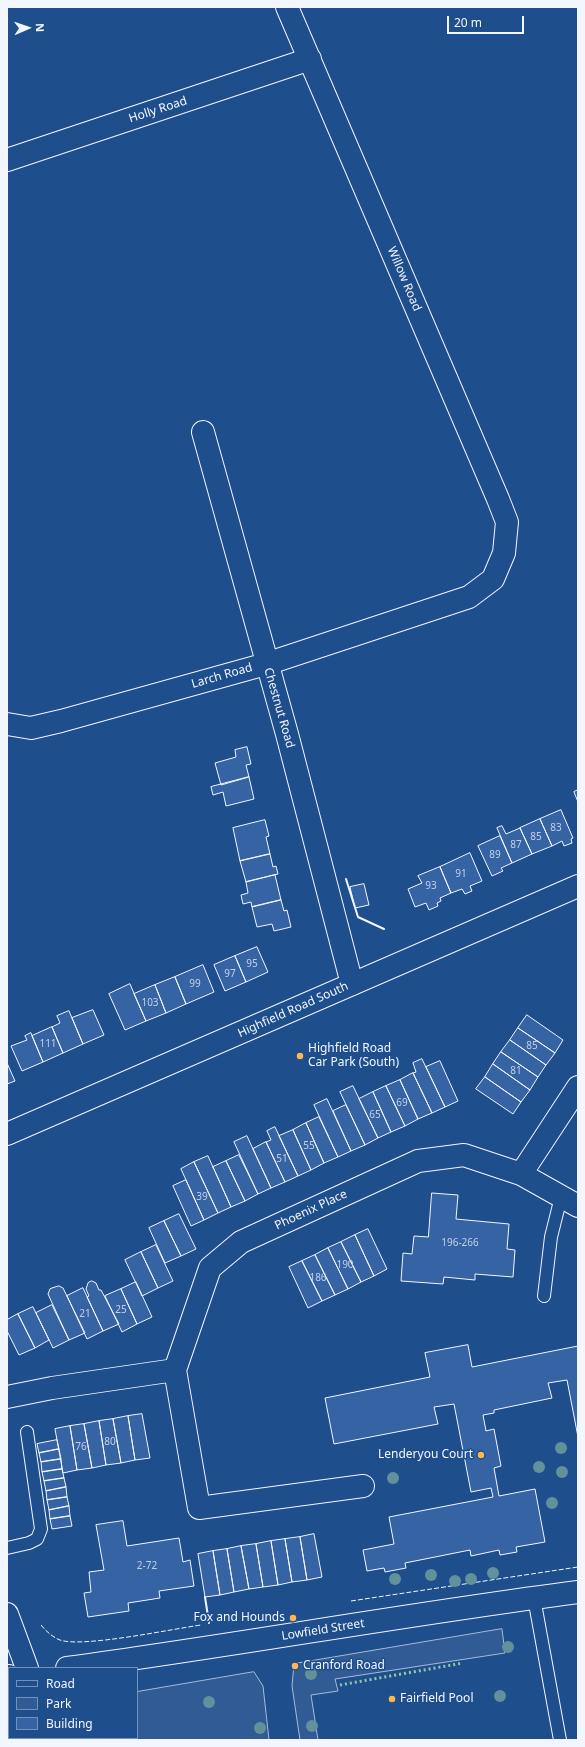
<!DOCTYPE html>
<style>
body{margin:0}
#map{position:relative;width:585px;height:1747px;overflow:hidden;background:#1f4e8c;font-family:"Noto Sans",sans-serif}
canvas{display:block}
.frame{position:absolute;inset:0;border:8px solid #f2f6ff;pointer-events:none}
.legend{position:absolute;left:8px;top:1667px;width:130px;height:72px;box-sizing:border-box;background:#1f4e8c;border:1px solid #7391ba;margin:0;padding:5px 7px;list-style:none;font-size:12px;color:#f2f6ff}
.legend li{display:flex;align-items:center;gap:8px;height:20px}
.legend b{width:20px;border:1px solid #7391ba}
.north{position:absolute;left:8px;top:8px;width:40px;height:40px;-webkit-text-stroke:3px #1f4e8c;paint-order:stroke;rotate:88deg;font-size:11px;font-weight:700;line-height:16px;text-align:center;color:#f2f6ff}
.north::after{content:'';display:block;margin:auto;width:14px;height:18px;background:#f2f6ff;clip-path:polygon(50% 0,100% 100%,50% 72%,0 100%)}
.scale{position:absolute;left:447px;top:16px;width:77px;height:18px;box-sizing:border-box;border:2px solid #f2f6ff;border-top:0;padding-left:5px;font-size:12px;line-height:14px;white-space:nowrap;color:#f2f6ff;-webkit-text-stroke:3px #1f4e8c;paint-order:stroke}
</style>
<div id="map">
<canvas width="585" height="1747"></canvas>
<div class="frame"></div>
<ul class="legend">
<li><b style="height:5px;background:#1f4e8c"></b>Road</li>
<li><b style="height:11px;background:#305b95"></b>Park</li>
<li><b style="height:11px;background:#3563a3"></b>Building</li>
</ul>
<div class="north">N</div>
<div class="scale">20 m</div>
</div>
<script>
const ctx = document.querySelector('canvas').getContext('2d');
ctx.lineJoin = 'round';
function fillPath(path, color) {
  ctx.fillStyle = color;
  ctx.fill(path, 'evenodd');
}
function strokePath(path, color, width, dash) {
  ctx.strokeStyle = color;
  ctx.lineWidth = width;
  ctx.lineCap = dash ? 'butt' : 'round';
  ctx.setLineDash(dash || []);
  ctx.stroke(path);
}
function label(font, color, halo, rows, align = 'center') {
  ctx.font = font + ' "Noto Sans",sans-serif';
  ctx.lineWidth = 3;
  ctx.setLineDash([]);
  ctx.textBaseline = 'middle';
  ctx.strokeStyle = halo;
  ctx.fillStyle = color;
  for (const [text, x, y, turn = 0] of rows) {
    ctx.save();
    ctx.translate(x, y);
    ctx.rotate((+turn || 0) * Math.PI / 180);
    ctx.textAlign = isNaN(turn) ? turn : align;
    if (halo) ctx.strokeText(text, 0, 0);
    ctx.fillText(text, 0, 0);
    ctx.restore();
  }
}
const green = new Path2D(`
 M502,1629l3,24 -170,26 3,12 -27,4 7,45h-18l-8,-54 2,-22z
 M254,1672l9,14 6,54h-202v-2h70v-46z`);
fillPath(green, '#305b95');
strokePath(green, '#a8bbd7', 1);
const building = new Path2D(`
 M247,747l4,17 -5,1 3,12 -28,8 -6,-22 21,-6 -1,-7z
 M249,777l5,22 -28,7 -3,-14 -10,3 -2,-8z
 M578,790v12l-4,-10z
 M561,810l12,28 -2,1 1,4 -8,3 -2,-5 -10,5 -12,-27z
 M540,819l12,27 -20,8 -12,-26z
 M265,820l4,16 -3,1 4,17 -30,7 -7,-33z
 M502,826l4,8 14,-6 12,26 -20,9 -15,-35z
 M500,836l12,27 -11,5 2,3 -11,5 -14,-30z
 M470,853l12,28 -12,5 2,5 -7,3 -3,-5 -11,4 -11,-26z
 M270,854l3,13 3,-1 2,8 -32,8 -6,-21z
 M440,867l11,26 -11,5 1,3 -4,2 1,3 -9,4 -3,-7 -11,4 -7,-18 14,-6 -4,-7z
 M275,875l6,25 -29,7 -1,-5 -8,2 -2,-9 7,-2 -2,-11z
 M364,884l5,21 -14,3 -5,-21z
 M281,900l3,11 3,-1 4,17 -17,4 -2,-7 -15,3 -5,-20z
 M257,947l11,25 -22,10 -11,-26z
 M235,956l11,26 -21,9 -11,-26z
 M203,965l11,27 -28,12 -11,-27z
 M175,977l11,27 -20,9 -11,-28z
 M130,984l16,37 -21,9 -16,-36z
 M155,985l11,28 -20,8 -12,-27z
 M93,1010l11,25 -21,9 -11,-26z
 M69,1011l14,33 -20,9 -11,-26 8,-4 -3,-7z
 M527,1015l36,25 -8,13 -37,-25z
 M52,1027l11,26 -20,9 -11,-26z
 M518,1028l37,25 -9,12 -36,-25z
 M31,1033l12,29 -21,9 -11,-25 16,-6 -2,-4z
 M510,1040l36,25 -8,12 -37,-25z
 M501,1052l37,25 -8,13 -37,-26z
 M422,1059l23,48 -13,6 -19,-40 3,-1 -3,-9z
 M440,1061l18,40 -13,6 -19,-40z
 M7,1063l8,18 -8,3z
 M493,1064l37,26 -9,12 -36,-25z
 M413,1073l19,40 -14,6 -18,-39z
 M485,1077l36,25 -8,12 -37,-25z
 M400,1080l18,39 -13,7 -19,-40z
 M353,1086l25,52 -13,7 -25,-53z
 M386,1086l19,40 -14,6 -18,-40z
 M373,1092l18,40 -13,6 -19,-39z
 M327,1099l24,52 -13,6 -24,-52z
 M346,1105l19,40 -14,6 -18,-40z
 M319,1117l19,40 -14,6 -18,-40z
 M306,1123l18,40 -13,7 -18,-40z
 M275,1127l23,49 -13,6 -19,-40 5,-2 -4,-9z
 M293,1130l18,40 -13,6 -19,-40z
 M247,1136l24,52 -13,6 -24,-52z
 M266,1142l19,40 -14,6 -18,-39z
 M239,1155l19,39 -13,7 -19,-40z
 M208,1156l23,51 -13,6 -24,-51z
 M226,1161l19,40 -14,6 -18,-40z
 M194,1162l24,51 -14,7 -23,-51z
 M186,1180l18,40 -13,6 -18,-40z
 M432,1193l26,2 -2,24 53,5 -2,25 8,1 -2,27 -38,-3v6l-31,-3 -1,7 -42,-3 2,-28 9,1 2,-18 14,1z
 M179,1214l17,35 -15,7 -17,-35z
 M164,1221l17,35 -16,7 -16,-35z
 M368,1229l19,40 -13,7 -19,-41z
 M355,1235l19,41 -13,6 -20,-40z
 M341,1242l20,40 -13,7 -20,-41z
 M156,1245l17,36 -15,7 -17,-36z
 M328,1248l20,41 -13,6 -20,-40z
 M141,1252l17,36 -16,8 -17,-36z
 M315,1255l20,40 -13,6 -20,-40z
 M302,1261l20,40 -14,7 -19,-41z
 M92,1281l4,2 3,7h2l18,34 -16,7 -16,-34 2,-1 -3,-7 2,-6z
 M136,1282l16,35 -15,7 -16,-35z
 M59,1286l4,2 22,45 -16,7 -21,-46 2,-5z
 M83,1288l20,43 -16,8 -20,-43z
 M121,1289l16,35 -15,8 -17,-36z
 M52,1305l17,35 -16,8 -17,-35z
 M33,1307l16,33 -14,8 -17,-34z
 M18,1314l17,34 -16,7 -12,-24v-11z
 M468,1345l4,22 106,-21v91l-11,-57 -19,3 4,15 -58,12v3l-11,2 3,16 8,-2 7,37 -7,2 5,28 36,-7 10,53 -29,5 1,5 -17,3 -1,-5 -28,6 -1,-6 -65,13 1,5 -21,4 -1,-4 -17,3 -4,-21 31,-6 -5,-27 104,-20 -2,-9 -20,4 -17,-88 -20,3 4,17 -104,20 -9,-46 105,-21 -5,-24z
 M142,1414l8,44 -15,2 -7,-44z
 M128,1416l7,44 -14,3 -8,-44z
 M113,1419l8,44 -15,2 -7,-44z
 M99,1421l7,44 -14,3 -8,-44z
 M84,1424l8,44 -15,2 -7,-44z
 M70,1426l7,44 -14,3 -8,-44z
 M57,1440l2,9 -20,4 -2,-9z
 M59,1449l2,10 -20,3 -2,-9z
 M61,1459l1,10 -20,3 -1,-10z
 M62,1469l2,9 -20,3 -2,-9z
 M64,1478l2,9 -20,4 -2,-10z
 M66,1487l1,10 -20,3 -1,-9z
 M67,1497l2,9 -20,4 -2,-10z
 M69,1506l1,10 -20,3 -1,-9z
 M70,1516l2,10 -20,3 -2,-10z
 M123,1521l4,25 52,-8 4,24 7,-2 4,26 -35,5 1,7 -32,5 1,8 -41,6 -4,-24 7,-1 -2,-20 15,-2 -8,-45z
 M314,1534l8,43 -15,3 -7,-43z
 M300,1537l7,43 -15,2 -7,-43z
 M285,1539l7,43 -14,3 -7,-44z
 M271,1541l7,44 -15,2 -7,-43z
 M256,1544l7,43 -14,2 -8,-43z
 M241,1546l8,43 -15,3 -7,-43z
 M227,1549l7,43 -14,3 -7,-44z
 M213,1551l7,44 -15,2 -7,-43z
 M9,1712v26h9v2h-11v-27z`);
fillPath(building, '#3563a3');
strokePath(building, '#f2f6ff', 1);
const lane = new Path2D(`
 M544,1296l7,-59 10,-40
 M7,1548l22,-5 8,-4 4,-10 -14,-97
 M534,1598l26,142`);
const street = new Path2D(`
 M7,160l303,-101
 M203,432l84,302 65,250
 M7,724l24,4 30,-7 205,-57 203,-67 24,-18 11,-26 3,-31 -9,-23 -211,-492
 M521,1174l57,32
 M7,1397l45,-9 123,-18
 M363,1486l-164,22 -24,-138 35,-102 31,-26 177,-81 46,-6 57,19 57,-87
 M7,1614l20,54
 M41,1738l1,2`);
const secondary = new Path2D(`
 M7,1134l571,-248`);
const primary = new Path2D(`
 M67,1668c171,-23 340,-54 511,-76
 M7,1676h2`);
strokePath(lane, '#f2f6ff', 14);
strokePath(street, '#f2f6ff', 24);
strokePath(secondary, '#f2f6ff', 24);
strokePath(primary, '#f2f6ff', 24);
strokePath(lane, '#1f4e8c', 12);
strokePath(street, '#1f4e8c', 22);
strokePath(secondary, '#1f4e8c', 22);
strokePath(primary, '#1f4e8c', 22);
strokePath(new Path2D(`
 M340,1685l123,-22`), '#97c8a6', 3, [2, 3]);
strokePath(new Path2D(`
 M351,1601l227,-34
 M41,1625c5,6 11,12 19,15 22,8 112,-11 141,-15`), '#f2f6ff', 1, [5, 2]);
strokePath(new Path2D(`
 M346,879l12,38 26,12
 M205,1597l4,26`), '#f2f6ff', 2);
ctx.fillStyle = '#61919a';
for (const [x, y] of [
 [561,1448],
 [539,1467],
 [562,1472],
 [393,1478],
 [552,1503],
 [493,1573],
 [431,1575],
 [395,1579],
 [471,1579],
 [455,1581],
 [508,1647],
 [311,1674],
 [500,1696],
 [209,1702],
 [312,1726],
 [260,1728]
]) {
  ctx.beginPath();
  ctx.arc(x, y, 6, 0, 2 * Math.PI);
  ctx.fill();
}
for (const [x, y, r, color] of [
 [300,1056,4,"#ffb74d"],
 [481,1455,4,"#ffb74d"],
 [293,1618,4,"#ffb74d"],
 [295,1666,4,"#ffb74d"],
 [392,1699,4,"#ffb74d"]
]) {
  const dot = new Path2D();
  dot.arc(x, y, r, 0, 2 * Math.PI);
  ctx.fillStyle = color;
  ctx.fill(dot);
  strokePath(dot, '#1f4e8c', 1.5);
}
label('10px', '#c3d1e8', null, [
 ["83",556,828],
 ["85",536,837],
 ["87",516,845],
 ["89",495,855],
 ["91",461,874],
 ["93",431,886],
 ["95",252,964],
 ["97",230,974],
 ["99",195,984],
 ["103",150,1003],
 ["111",48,1044],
 ["85",532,1046],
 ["81",516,1071],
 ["69",402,1103],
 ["65",375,1115],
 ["55",309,1146],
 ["51",282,1159],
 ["39",202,1197],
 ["196-266",460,1243],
 ["190",345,1265],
 ["186",318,1278],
 ["25",121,1310],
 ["21",85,1314],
 ["80",110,1442],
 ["76",81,1447],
 ["2-72",147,1566]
]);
label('12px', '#f2f6ff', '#1f4e8c', [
 ["Holly Road",158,110,-18],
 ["Willow Road",404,279,67],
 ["Larch Road",222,676,-16],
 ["Chestnut Road",279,708,74],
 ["Highfield Road South",293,1010,-24],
 ["Phoenix Place",311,1210,-25],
 ["Lowfield Street",323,1630,-9]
]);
label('12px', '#f2f6ff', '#1f4e8c', [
 ["Highfield Road",308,1049],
 ["Car Park (South)",308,1063],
 ["Lenderyou Court",473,1455,"right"],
 ["Fox and Hounds",285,1618,"right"],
 ["Cranford Road",303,1666],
 ["Fairfield Pool",400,1699]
], 'left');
</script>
